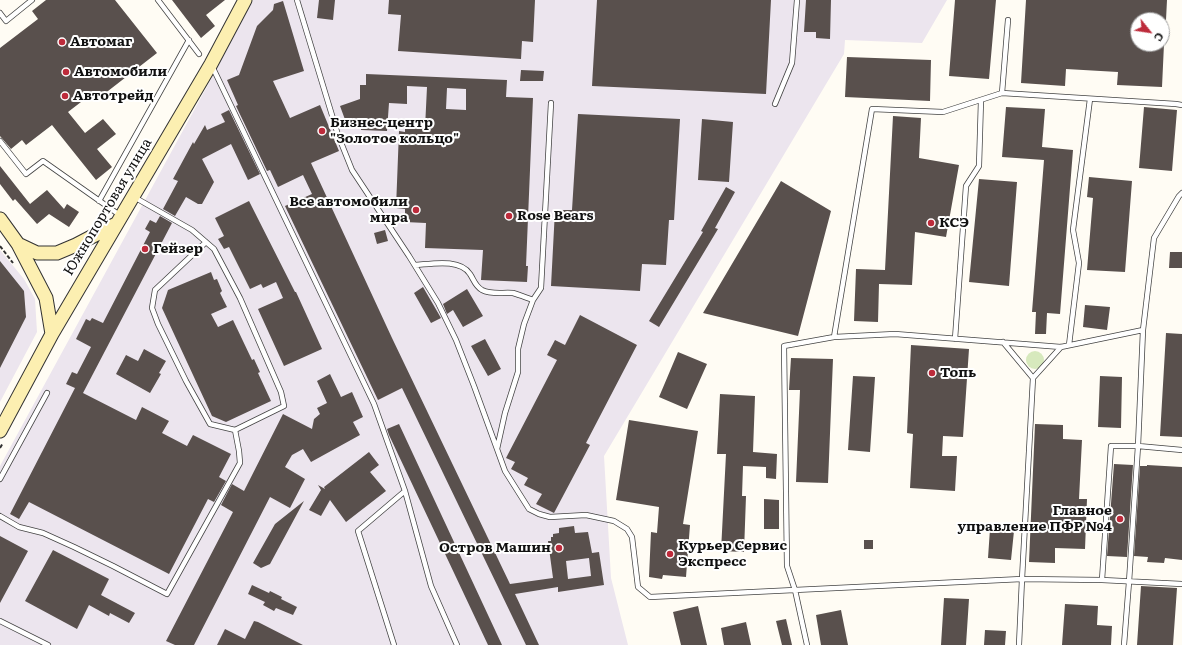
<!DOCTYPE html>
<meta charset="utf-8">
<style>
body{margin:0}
#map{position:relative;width:1182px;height:645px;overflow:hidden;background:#fffcf4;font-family:Literata,serif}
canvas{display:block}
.north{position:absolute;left:1130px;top:12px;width:40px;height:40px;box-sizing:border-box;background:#fff;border:1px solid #9f9f9f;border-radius:50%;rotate:120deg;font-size:11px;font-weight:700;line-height:16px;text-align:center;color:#101010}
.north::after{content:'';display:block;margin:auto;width:14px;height:18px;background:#bd2b3b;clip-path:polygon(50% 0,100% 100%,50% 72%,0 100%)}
</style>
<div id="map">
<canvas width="1182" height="645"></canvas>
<div class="north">С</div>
</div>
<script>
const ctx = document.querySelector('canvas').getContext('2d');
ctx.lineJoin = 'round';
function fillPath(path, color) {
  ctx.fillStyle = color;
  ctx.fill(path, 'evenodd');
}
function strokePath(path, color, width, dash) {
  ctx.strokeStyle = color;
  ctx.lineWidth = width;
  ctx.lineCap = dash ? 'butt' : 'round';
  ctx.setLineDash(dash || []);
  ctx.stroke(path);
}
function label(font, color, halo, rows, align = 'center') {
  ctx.font = font + ' Literata,serif';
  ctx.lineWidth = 4;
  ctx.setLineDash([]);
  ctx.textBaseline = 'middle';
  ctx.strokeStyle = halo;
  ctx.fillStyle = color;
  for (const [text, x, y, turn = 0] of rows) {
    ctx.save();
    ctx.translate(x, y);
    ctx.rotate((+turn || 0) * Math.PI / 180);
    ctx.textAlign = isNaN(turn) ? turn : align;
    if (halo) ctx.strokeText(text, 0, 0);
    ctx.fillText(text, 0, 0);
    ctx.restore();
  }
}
fillPath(new Path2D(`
 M253,0h694l-25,43 -77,-3 -1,14 -240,402 7,122 17,67h-628v-179l210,-385z
 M0,250l24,29 11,20 2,33 -37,70z`), '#ece5ee');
fillPath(new Path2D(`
 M1026 360a9 9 0 1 1 18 0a9 9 0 1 1-18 0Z`), '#d7e9bd');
fillPath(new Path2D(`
 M46,0h69l42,53 -58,45 -5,-6 -26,20 17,21 18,-14 13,15 -19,15 15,18 -16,13 -44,-55 -26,20 -4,-5 -11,9 -11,-13v-88l38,-29 -6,-8z
 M172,0h53l-19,15 9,11 -14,12z
 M319,0h16l-2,20 -16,-2z
 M389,0h146l-2,42 -11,-1 -1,18 -123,-8 3,-36 -13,-1z
 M597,0h174l-5,94 -174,-8z
 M806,0h25l-1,39 -14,-1v-6h-12z
 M955,0h41l-7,79 -40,-3z
 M1026,0h141l-1,20h-28v24h26l-2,43 -45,-2 1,-13 -52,-3 -1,17 -44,-3z
 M283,1l21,70 -31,10 17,37 30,-13 19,46 -28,12 81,175 118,246 43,-6 -5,-37h3v-4h2v-3l6,-1v-5l15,-2 1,7 13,-1 4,21 7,-1 5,33 -46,7v-5l-43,7 24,51h-13l-124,-257 -24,12 -93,-194 27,-12 -9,-19 -25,12 -8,-17 -3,1 -31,-65 2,-1 -11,-25 12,-5 18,-49 16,-16 1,-6zM589,558l2,18 -23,3 -2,-18z
 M847,57l84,3 -1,41 -85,-4z
 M521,70l23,1 -1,10h-23z
 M366,74l141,6 -1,17 27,1 -7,168h2l-1,16 -46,-2 2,-30 -58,-2 1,-25 -21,-1v-13l-9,-1 3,-77 6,1v-6l20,2 2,-41 -20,-1v18l-18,-1 -2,28 -26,-1v-9l-14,4 -7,-19 20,-7v-14h6zM447,88l19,1v21l-20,-1z
 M1006,107l39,2 -3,38 31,3 -13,164 -13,-1 -1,21h-11l1,-22h-4l12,-152 -42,-3z
 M1144,107l33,3 -5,61 -33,-3z
 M229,110l31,64 -12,6 -17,-36 -29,15 12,23 -12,22h-4l-12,-7 -11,19 -12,-7 15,-28 -5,-2 20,-37 1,2 11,-19 2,5 18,-8 -4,-8z
 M578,114l102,5 -6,101h-5l-3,45 -24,-1 -2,27 -89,-5 4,-76h17z
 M893,116l28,2 -2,40 40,7 -13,72 -31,-5 -3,53 -33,-1 -1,38 -24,-1 2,-52 29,1z
 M702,119l31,3 -4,60 -31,-2z
 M0,166l30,38 17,-14 17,19 3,-5 12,8 -10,15 -20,-13 -12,10 -22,-25 -2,2 -13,-17z
 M1089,177l43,4 -7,91 -38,-2 6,-72 -6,-1z
 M979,179l38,3 -8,104 -40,-4z
 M781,181l50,30 -33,125 -95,-23z
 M726,187l9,5 -20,36 3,1 -59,98 -10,-6 54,-89 -2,-1z
 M249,201l46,91h1l26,57 -38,17 -26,-57 25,-11 -7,-16 -13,6 -2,-4 -11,5 -21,-42 -5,2 -6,-10 6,-3 -9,-18z
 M160,216l12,7 -89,170 53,27 6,-13 27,14 -7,12 25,13 6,-11 38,19 -12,23 7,4 -12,21 -6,-3 -39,75 -140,-72 -10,17 -9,-5 65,-126 -9,-4 6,-12 5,2 14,-27 -15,-8 10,-20 4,2 2,-3 11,5 47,-91 -5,-3 5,-9 6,3z
 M385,230l3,11 -11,3 -3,-11z
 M1170,252h12v16h-13z
 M0,261l24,30 2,26 -26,51z
 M211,272l3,8 3,-1 5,12 -2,2 7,14 -16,7 7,13 15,-7 19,40 2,-1 6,13 -2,1 13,28 -45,21 -14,-6 -50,-108 6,-18z
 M423,287l18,31 -10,5 -17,-30z
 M467,289l16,27 -20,11 -10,-17 -6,4 -4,-10z
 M1085,305l25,2 -3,23 -24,-3z
 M580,315l57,30 -51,98 4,2 -36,68 -18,-9 6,-10 -18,-9 4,-7 -17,-9 4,-7 -9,-4 51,-98 -10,-5 8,-15 10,5z
 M1166,333l16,1v103l-22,-1z
 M485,339l16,30 -13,7 -17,-30z
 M911,345l58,4 -6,88 -20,-1 -1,20h15l-2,35 -45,-3 3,-54 -6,-1z
 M144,349l22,12 -7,12 2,1 -11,19 -34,-19 10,-19 12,6z
 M678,352l29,12 -20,45 -28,-12z
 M791,358l42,1 -5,124 -32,-1 4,-92h-11z
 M330,374l11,23 11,-5 11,25 -10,5 7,13 -49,27 -8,-13 -11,6 -7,12 20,12 -15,29 -20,-11 -76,148h-19l-9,-4 67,-129 -12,-7 11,-21 12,7 39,-77 29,15 2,-10 6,-5 -3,-6 10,-5 -10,-22z
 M853,376l22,1 -5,75 -22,-2z
 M1100,376l22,1 -1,51 -23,-1z
 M720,394l35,2 -2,56 24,2 -1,25 -10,-1v-11l-23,-1 -1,30h4l-2,56 -23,-1 5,-97h-9z
 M629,420l69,11 -15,93 7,1 -4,52 -23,-2 -1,4 -13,-2 2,-45 6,1 2,-26 -43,-7z
 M399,424l103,221h-14l-99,-210 -2,-6z
 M1035,424l28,1v14l19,1 -3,59h8l-2,50 -30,-1v15l-26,-1z
 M369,452l10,13 -9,7 16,19 -40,31 -16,-22 -9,16 -12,-6 12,-20 -3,-5 7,4 -1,-2z
 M1114,464l19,1 -6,92 -20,-1z
 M1147,465l35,2v93l-17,-2 -1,5 -17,-1 1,-5 -14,-1 6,-90h7z
 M764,499l15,1v29h-15z
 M304,501l-34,63 -9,4 -8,-5 22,-39z
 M990,529l24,2 -3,29 -23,-2z
 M0,536l28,15 -28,52z
 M864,540h9v9h-9z
 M53,550l56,29 -8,16 34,18 -6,10 -19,-10 -1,3 -20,-11 -12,24 -52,-28z
 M252,585l17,8 1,-2 12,6 -1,2 16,8 -4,8 -17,-7 -2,3 -11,-6 2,-3 -17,-8z
 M1141,586l36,2 -4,57h-36z
 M944,598l25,1 -3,46h-25z
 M1065,604l33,2 -1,19 15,1 -1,19h-49z
 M698,606l9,39h-26l-8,-33z
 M841,610l7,35h-27l-5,-30z
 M786,619l6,26h-10l-6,-24z
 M254,621l4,1 45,23h-86l8,-16 20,10z
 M746,622l5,23h-27l-3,-17z
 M985,630l21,1 -1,14h-21z`), '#59504d');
const lane = new Path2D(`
 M158,0l41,54
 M297,0l41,135 14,35 57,86 29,47 18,37 18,46 23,63
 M0,13l6,8 26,-21
 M1008,20l-6,73 -59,19 -71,-3 -38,228 61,-3 166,13 82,-17
 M212,66l162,338 31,87 26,95 26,59
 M1002,93l174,11 6,1
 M551,103l-10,185 -8,12 -9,24 -6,25v23l-13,41 -8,36 8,22 24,38 10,5 11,3 36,-2 28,6 13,8 5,8 6,50 12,10 372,-18 11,-201 28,-31
 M775,104l17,-41 5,-63
 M0,141l26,33 17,-13 78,55
 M134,197l58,33 22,19 26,49 41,94 3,14 -49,24 -25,-6 -24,-43 -28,-57 -6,-16 3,-18 51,-48
 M99,201l90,-161
 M415,265c16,-1 45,-7 55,9 4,6 5,12 12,16 10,5 21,2 31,3 7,2 14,5 20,7
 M955,339l11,-153 13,-20 2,-66
 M1003,342l30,36
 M1069,345l10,-82 -6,-33 17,-131
 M0,479l47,-86
 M0,516l19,11 24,6 31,14 39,19 54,28 73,-131 -1,-12 -4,-21
 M1102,580l9,-134h27l44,4
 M0,621l48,24
 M394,645l-36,-114 47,-40
 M807,645l-12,-55 -8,-24 -3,-220 50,-9
 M1019,645l3,-66 80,1 80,4
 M1124,645l5,-63 9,-136 5,-116 11,-92 25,-42 3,-3`);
const secondary = new Path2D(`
 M0,219l18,25 19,9h20l19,-8 40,-21
 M18,244l28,54 6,36
 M0,431l52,-97 159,-270 34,-64`);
strokePath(lane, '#434343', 6);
strokePath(secondary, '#323232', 15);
strokePath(new Path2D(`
 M0,246l13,17
 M0,448l3,-5`), '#323232', 2, [4, 2]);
strokePath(lane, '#fff', 4.5);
strokePath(secondary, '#fcefb1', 13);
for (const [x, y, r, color] of [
 [62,42,4,"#bd2b3b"],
 [66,72,4,"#bd2b3b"],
 [65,96,4,"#bd2b3b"],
 [322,131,4,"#bd2b3b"],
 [416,210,4,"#bd2b3b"],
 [509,216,4,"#bd2b3b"],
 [931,223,4,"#bd2b3b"],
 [145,249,4,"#bd2b3b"],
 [932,373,4,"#bd2b3b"],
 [1120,519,4,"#bd2b3b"],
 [559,548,4,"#bd2b3b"],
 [670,554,4,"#bd2b3b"]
]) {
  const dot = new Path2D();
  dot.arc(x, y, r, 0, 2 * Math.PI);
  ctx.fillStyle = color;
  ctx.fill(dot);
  strokePath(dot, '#fff', 1.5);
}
label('bold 14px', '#101010', '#fff', [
 ["Автомаг",70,42],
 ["Автомобили",74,72],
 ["Автотрейд",73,96],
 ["Бизнес-центр",330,123],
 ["\"Золотое кольцо\"",330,139],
 ["Все автомобили",408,202,"right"],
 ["мира",408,218,"right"],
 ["Rose Bears",517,216],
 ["КСЭ",939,223],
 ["Гейзер",153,249],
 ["Топь",940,373],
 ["Главное",1112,511,"right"],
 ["управление ПФР №4",1112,527,"right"],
 ["Курьер Сервис",678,546],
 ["Экспресс",678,562],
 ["Остров Машин",551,548,"right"]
], 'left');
label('14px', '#101010', '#fff', [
 ["Южнопортовая улица",108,207,-59]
]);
</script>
